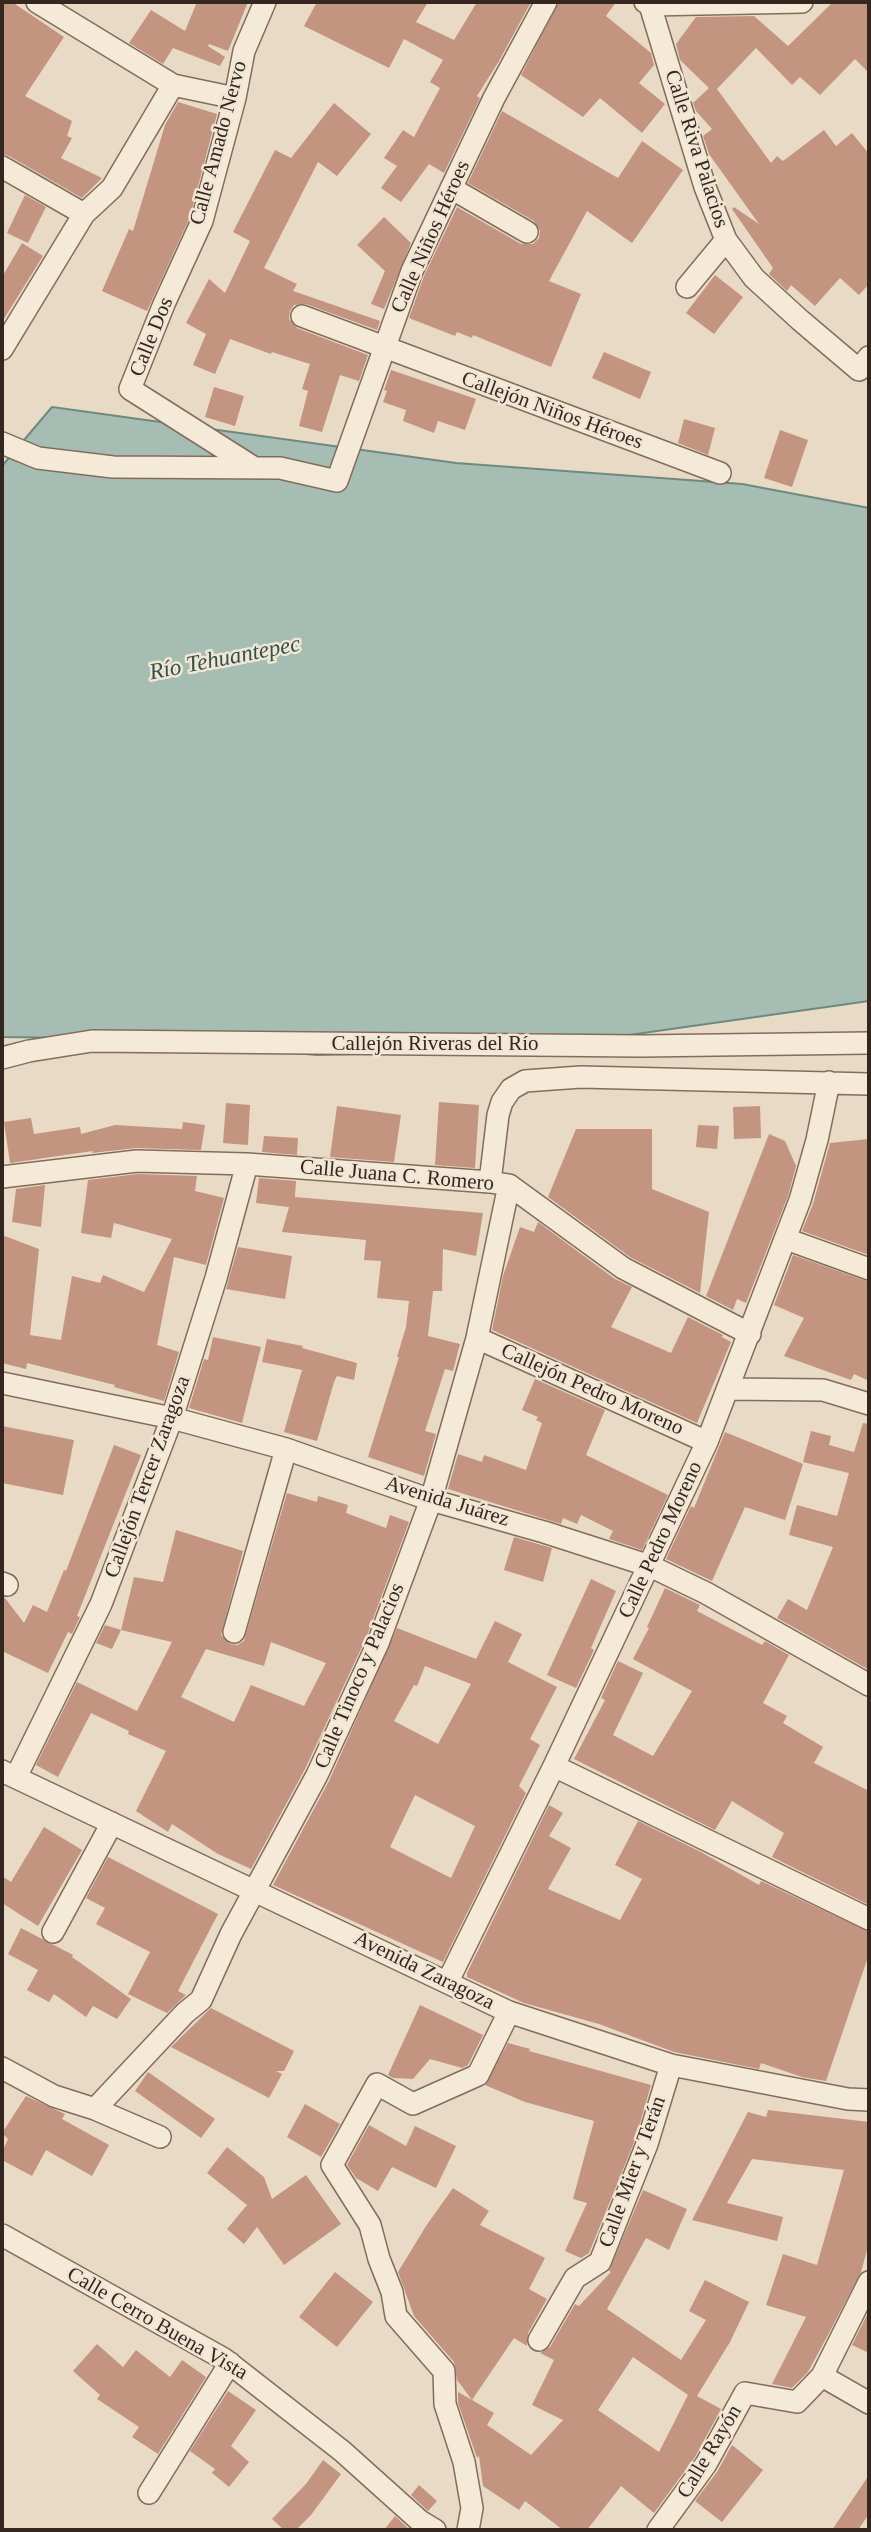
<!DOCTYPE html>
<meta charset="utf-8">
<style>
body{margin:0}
#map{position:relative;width:871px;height:2532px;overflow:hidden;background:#e9dac5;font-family:"Times New Roman",serif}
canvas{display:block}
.frame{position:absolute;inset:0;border:4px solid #34271f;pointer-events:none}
</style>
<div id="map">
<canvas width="871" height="2532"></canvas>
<div class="frame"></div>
</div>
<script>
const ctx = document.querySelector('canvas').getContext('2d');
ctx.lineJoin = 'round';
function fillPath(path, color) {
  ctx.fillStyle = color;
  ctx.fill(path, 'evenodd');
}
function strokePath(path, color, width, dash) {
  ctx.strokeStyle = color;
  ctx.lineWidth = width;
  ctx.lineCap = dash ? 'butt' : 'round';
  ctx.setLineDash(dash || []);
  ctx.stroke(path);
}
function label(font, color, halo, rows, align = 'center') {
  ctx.font = font + ' "Times New Roman",serif';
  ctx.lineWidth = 5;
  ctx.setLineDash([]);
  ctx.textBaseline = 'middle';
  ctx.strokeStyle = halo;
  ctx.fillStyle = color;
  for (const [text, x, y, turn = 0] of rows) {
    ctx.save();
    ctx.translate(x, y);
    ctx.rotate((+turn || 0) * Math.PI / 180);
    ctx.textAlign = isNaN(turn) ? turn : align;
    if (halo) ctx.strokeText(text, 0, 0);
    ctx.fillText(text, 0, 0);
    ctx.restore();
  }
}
const water = new Path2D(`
 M52,407l404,56 286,21 127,24v493l-346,49 -206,5 -173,-16 -142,-2v-571z`);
fillPath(water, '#a6bdb4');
strokePath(water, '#6e8a80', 2);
fillPath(new Path2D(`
 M2,2h10l52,35 -39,59 47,25 -5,15 5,2 -11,20 41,20 -20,20 -73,-42 -7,-2z
 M197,2h51l-20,49 -19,-7 -1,2 17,11 -5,9 -47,-18 -10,16 -34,-21 22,-33 34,21z
 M317,2h111l-12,20 38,18 23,-38h54l-32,59 -22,35 3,2 -36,75 -15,-9 -28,38 -20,-14 16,-22 -13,-8 19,-28 11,7 26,-49 -10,-6 13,-22 -39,-21 -15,29 -85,-42z
 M559,2h57l-10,14 45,37 3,12 -15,18 26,21 -23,29 -42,-35 -17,19 -62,-42z
 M833,2h36v71l-14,-14 -35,36 -20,-18 -8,8 -36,-37 -39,41 54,74 6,-7 6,5 41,-31 12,16 16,-13 17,21v130l-10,11 -19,-17 -25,28 -24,-21 -4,6 -18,-17 4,-6 -41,-59 2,-2 25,17 -50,-70 -6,-18 9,-7 -16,-18 -3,-8 16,-15 -29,-28 -4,-16 20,-27 58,-1 34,30z
 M178,102l39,12 -27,103 -43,94 -45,-20 27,-62 4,2 32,-106z
 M334,103l37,31 -34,42 -19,-14 -54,106 33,16 -4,7 87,30 -3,9 -71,-26 -12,1 -4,6 -1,8 8,9 71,27 -9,26 -19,-6 -18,57 -23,-6 9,-35 -6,-2 8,-25 -38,-12 -1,2 -41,-15 -15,35 -22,-9 13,-31 -20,-11 23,-44 16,14 25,-52 -17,-9 42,-82 16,8z
 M502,111l116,67 24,-37 41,29 -51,73 -45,-32 -38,70 32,13 -30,73 -78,-32 -1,3 -15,-6 -2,4 -46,-18 15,-42 33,-69 64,37h12l6,-6 1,-7 -6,-10 -66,-38z
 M25,195l21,12 -18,36 -21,-10z
 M384,217l27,26 -27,66 -13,-5 14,-33 -28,-26z
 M22,243l21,13 -41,66v-45z
 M715,275l28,22 -29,37 -28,-21z
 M604,352l47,20 -11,27 -48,-21z
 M391,370l85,29 -11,31 -27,-9 -4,12 -31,-12 3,-11 -23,-8 4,-11 -3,-1z
 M214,387l30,9 -9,30 -30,-9z
 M684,419l31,9 -7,27 -30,-12z
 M780,430l28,10 -16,47 -28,-9z
 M439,1102l40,3 -4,63 -40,-3z
 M226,1103l24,2 -2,40 -25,-2z
 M337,1106l64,9 -7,47 -64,-5z
 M760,1106l1,32 -27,1 -1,-32z
 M31,1118l3,16 46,-7 1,7 34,-9 67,4 1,-7 22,3 -4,25 -65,-2 -44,5 1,-2 -83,12 -6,-41z
 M698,1125l21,1 -2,23 -21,-2z
 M576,1129h76v60l57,23 -9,81 -70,-36 -82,-60z
 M769,1134l16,7 11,25 -8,30 -42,107 -9,-4 -4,11 -27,-14z
 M264,1136l34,2 -1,17 -35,-3z
 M869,1139v116l-67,-24 11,-27 17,-61z
 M138,1174l59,2 -2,15 29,7 -18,67 -32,-8 -17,88 22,7 -15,49 -50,-14 1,-2 -88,-22 -1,6 -24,-6v-128l37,14 -9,86 31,5 11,-64 28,7 3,-8 41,17 28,-53 -58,-16 -3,15 -30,-5 7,-53z
 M259,1178l37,3 -1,16 188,16 -7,43 -33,-7 -1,42h-9l-5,45 32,8 -7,27 -8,-2 -20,62 11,3 -12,42 -56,-19 31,-100h-2l9,-30 3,-26 -32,-3 4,-37 -17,-1 2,-20 -84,-8 7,-25 -33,-4z
 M45,1185l-4,42 -29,-5 4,-33z
 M538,1222l77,57 17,8 -21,40 60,26 17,-36 35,18 -1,2 9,5 -34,81 -205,-93 11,-54 17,-49 14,5z
 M238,1247l54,9 -7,43 -59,-10z
 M793,1255l76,27v99l-15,-7 -3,6 -67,-24 20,-38 -30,-13z
 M213,1337l48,10 -19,76 -53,-15 15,-49 4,1z
 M267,1339l36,7 -1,2 55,15 -3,17 -17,-4 -3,6 -17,59 -33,-9 18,-62 -40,-8z
 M535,1379l70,31 -19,45 82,40 -26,55 -33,-11 4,-8 -32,-16 -4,9 -14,-6 -2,6 -113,-35 10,-35 24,8 2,-7 42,15 16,-47 -6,-3 2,-3 -16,-7z
 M863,1423l6,1v246l-92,-52 11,-19 19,11 26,-63 -44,-12 8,-30 40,11 12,-43 -46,-11 8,-31 20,5 -2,9 25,7z
 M2,1426l72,14 -11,55 -61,-12z
 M725,1432l78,32 -18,56 -40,-13 -33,74 -46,-22 25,-53 3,2z
 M114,1445l27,10 -64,161 3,1 -8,17 -4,-2 -20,41 -46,-22v-54l3,1 19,25 9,-18 14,7 17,-42 2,1z
 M287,1493l30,9 1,-6 30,9 -2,8 40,15 4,-13 19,7 -43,116 -61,131 -54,100 -33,-15 -46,-30 -4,8 -32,-21 30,-60 -38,-17 1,-3 -38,-18 -33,64 -22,-12 41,-83 60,29 35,-69 -51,-12 13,-53 29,5 13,-52 67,21 -22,84 9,9 7,1 7,-4zM271,1642l55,21 -22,43 -53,-21 -17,37 -53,-25 25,-48 58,17z
 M514,1537l38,11 -9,34 -39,-12z
 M591,1579l25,12 -25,57 3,2 -18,38 -29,-13z
 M665,1588l35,17 -3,6 65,34 3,-4 24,14 -26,48 24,13 -4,7 40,24 -9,16 55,28v114l-97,-48 12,-24 -52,-32 -17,29 -141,-71 31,-59 -4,-2 17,-37 25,12 -30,62 40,21 39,-65 -59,-32 16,-31 -2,-1z
 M495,1621l27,13 -14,28 49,25 -27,52 10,6 -21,41 7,7 -83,169 -170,-77 56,-104 68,-153 79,31zM425,1666l46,18 -33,60 -44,-23 20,-36 3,1zM415,1795l60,31 -24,52 -61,-31z
 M105,1625l16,5 -9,19 -16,-6z
 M549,1805l14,8 -14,23 22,12 -23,41 72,31 22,-41 -27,-14 23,-44 63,31 58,33 2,-4 108,51v22l-43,127 -24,-4 -41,-14 -2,6 -85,-17 -75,-28 -75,-21 -57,-26v-4z
 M44,1827l38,23 -44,76 -36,-23v-27l9,6z
 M108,1857l110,57 -40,77 8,4 -19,18 -39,-19 22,-42 -54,-28 9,-16 -19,-10z
 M21,1928l52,27 -1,2 59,42 -14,20 -24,-13 -7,11 -32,-23 -5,8 -22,-12 11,-20 -30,-16z
 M420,2005l63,30 -15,30 -6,3 -32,-9 -17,20 -20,-1 -5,-3z
 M211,2008l83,43 -10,20h-8l6,3 -13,24 -98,-51z
 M508,2043l22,6 -1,2 122,34 -16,55 -46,113 -8,5 -16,-7 22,-48 -14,-4 21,-78 -69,-19 -40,-17z
 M148,2072l67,47 -14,19 -66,-47z
 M26,2096l39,18 -3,5 47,26 -17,31 -46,-26 -14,26 -30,-16v-8l6,-13 -6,-6z
 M305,2104l35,20 -19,33 -34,-20z
 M768,2110l101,12v121l-8,29 -32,61 -21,39 -16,16 -20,-4 34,-67 -40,-12 17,-51 34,11 27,-95 -92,-11 -25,44 56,14 -6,24 -85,-21 56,-108 18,5z
 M369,2125l37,21 9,-20 41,20 -20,42 -44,-21 -14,24 -22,-13 -9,-13z
 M227,2147l37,30 8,22 34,-24 35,49 -57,41 -27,-38 -13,17 -17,-15 20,-24 -40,-32z
 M453,2188l36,23 -9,14 65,33 -16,31 18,10 -19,34 -1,13 -13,-8 -42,62 22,13 -7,12 44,30 32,-35 -31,-15 22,-45 -14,-7 10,-6 25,-43 4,2 32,-34 -2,-1 34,-81 44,19 -18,41 -23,-12 -39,71 74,51 25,-40 -17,-9 16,-31 44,22 -19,40 -33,54 24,13 -26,48 -41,56 -33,-27 -34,44h-24l-38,-29 -6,9 -36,-24 -4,-30 -2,2 -19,-55v-11l14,8 -15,-20 -3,-18 -40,-46 -16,-44 28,-46zM633,2357l55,38 -29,57 -61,-42z
 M335,2272l38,30 -36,45 -38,-30z
 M869,2311v42l-17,-8z
 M97,2344l26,23 13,-17 34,27 12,-17 24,17 -48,77 -26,-17 7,-10 -42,-28 3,-4 -27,-24z
 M228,2391l28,19 -25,36 18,16 -20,25 -17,-14 3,-4 -25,-18z
 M732,2445l31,25 -41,52 -27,-21 22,-29z
 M323,2460l18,14 -30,41 -15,15h-12l-12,-11 34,-35z
 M869,2475v39l-11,16h-26z
 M419,2485l18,16 -9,10 -17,-16z
 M395,2516l15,14h-26z`), '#c3947f');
const street = new Path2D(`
 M37,2l136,83 62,13
 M645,2l5,3 55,182 21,53 28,38 46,42 59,50 10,-13
 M650,5l152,-3
 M2,167l82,47
 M451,188l76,44
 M687,287l39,-47
 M302,316l418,157
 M2,349l82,-135 28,-26 61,-103
 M2,443l36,15 75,9 167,1 57,13 75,-210 82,-173 52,-96
 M253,467l-123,-78 34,-85 38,-83 33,-123 9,-47 21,-49
 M2,1058l27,-7 63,-10 549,5 228,-3
 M2,1177l135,-16 110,3 243,18 19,3 114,83 127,66
 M490,1182l8,-67 4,-13 9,-13 14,-8 56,-4 288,7
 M786,1239l83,30
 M477,1338l230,104
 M2,1383l170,35 114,31 145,51 113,32 106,34 56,27 163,92
 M728,1389l95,1 46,14
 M2,1583l5,2
 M234,1632l52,-183
 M554,1766l315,153
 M2,1771l507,241 162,53 177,34 21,1
 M16,1777l85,-173 71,-186 44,-140 31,-114
 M53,1932l59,-109
 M448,1981l106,-215 153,-324 93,-242 17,-60 12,-58
 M2,2068l52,28 41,13 65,28
 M95,2109l90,-96 16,-13 30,-66 86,-159 61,-132 53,-143 46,-162 32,-153
 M2,2235l222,124 118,92 78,70 15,9
 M539,2340l36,-62 25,-16 47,-118 24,-79
 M822,2376l47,27
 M149,2493l81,-130
 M468,2530l4,-22 -8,-46 -19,-58 -1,-33 -48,-55 -4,-24 -13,-33 -9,-34 -38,-60 45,-81 36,20 65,-29 31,-63
 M658,2530l48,-66 39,-71 52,9 25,-26 47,-94`);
strokePath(street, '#826d5d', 24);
strokePath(street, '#f5e9d7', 21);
label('21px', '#34271f', '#f1e6d4', [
 ["Calle Amado Nervo",219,143,-75],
 ["Calle Riva Palacios",696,149,72],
 ["Calle Niños Héroes",431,237,-66],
 ["Calle Dos",152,337,-68],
 ["Callejón Niños Héroes",552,411,20],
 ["Callejón Riveras del Río",435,1044],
 ["Calle Juana C. Romero",397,1176,5],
 ["Callejón Pedro Moreno",592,1390,24],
 ["Callejón Tercer Zaragoza",148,1477,-70],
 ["Avenida Juárez",447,1502,17],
 ["Calle Pedro Moreno",661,1540,-65],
 ["Calle Tinoco y Palacios",360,1676,-67],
 ["Avenida Zaragoza",424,1971,26],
 ["Calle Mier y Terán",633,2172,-70],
 ["Calle Cerro Buena Vista",157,2324,30],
 ["Calle Rayón",710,2452,-59]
]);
label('italic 23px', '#30524c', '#f1e6d4', [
 ["Río Tehuantepec",225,659,-11]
]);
</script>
